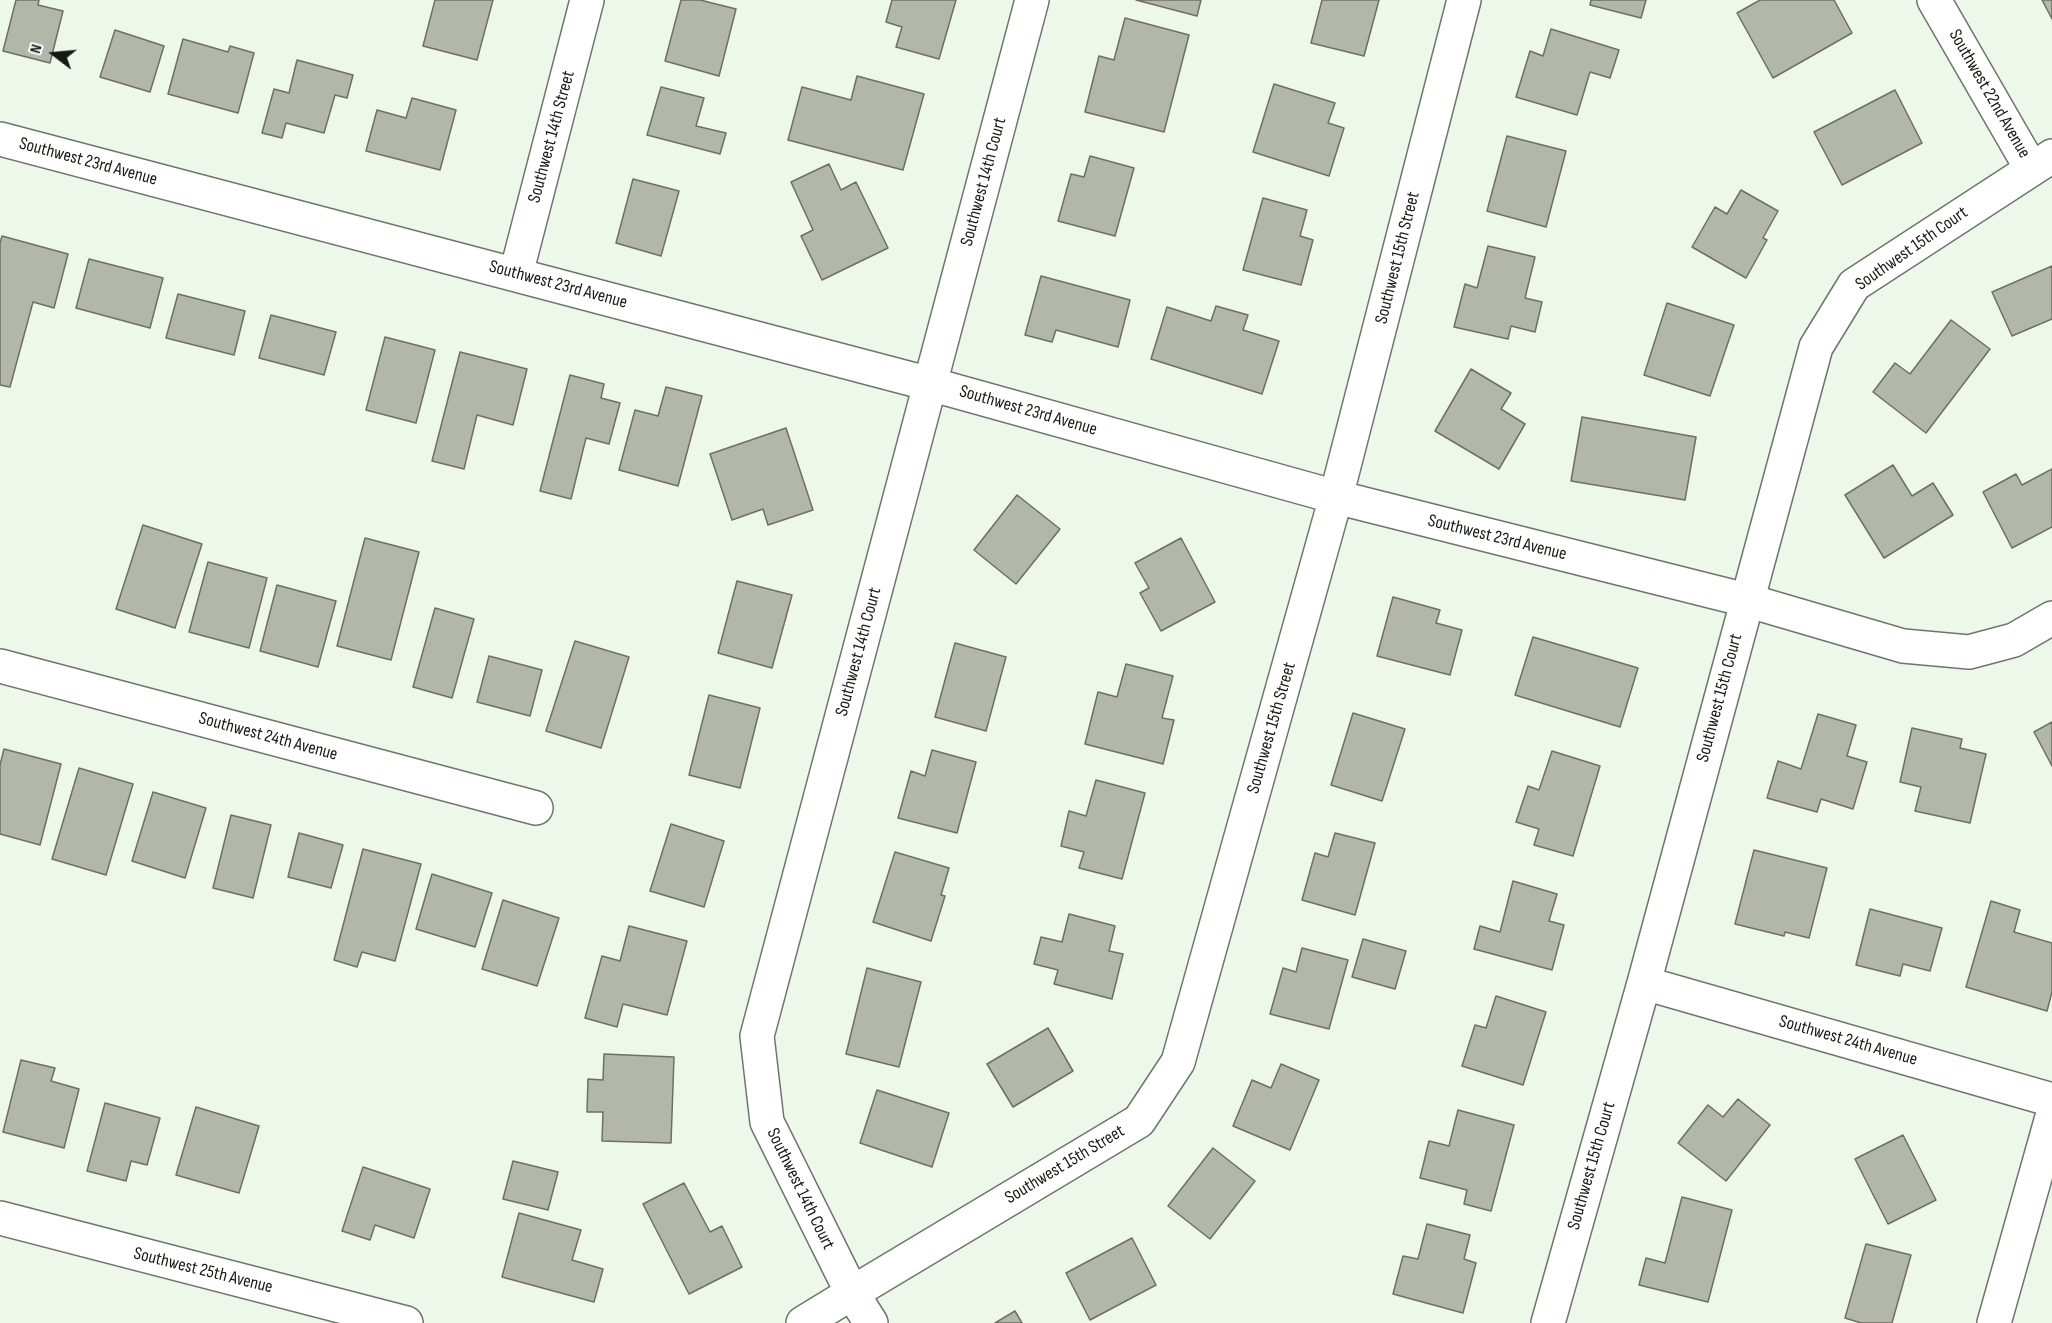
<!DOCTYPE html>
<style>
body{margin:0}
#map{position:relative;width:2052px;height:1323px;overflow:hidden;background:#edf7ea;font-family:"Sofia Sans Condensed",sans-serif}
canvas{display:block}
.north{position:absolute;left:24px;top:24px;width:60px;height:60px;-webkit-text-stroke:4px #fff;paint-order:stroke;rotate:286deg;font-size:16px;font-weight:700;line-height:24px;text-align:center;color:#161a15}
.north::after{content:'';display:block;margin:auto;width:21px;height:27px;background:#161a15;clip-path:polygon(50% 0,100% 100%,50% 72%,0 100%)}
</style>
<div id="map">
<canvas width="2052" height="1323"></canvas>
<div class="north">N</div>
</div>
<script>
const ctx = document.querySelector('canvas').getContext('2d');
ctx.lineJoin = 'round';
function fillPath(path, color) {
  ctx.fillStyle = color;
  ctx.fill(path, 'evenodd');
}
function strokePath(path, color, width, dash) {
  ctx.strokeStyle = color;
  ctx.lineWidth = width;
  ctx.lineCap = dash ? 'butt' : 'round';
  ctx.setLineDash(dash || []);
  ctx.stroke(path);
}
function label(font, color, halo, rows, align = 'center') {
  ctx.font = font + ' "Sofia Sans Condensed",sans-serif';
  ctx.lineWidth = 5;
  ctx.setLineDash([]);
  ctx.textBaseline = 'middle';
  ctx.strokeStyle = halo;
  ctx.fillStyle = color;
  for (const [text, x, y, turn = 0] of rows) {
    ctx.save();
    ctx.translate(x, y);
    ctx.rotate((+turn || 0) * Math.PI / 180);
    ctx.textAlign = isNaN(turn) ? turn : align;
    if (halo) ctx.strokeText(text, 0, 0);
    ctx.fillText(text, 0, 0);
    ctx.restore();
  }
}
const building = new Path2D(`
 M16,0h23l-1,5 25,6 -13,52 -47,-12z
 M435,0h58l-16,60 -54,-14z
 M681,0h19l36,9 -17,67 -54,-15z
 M892,0h64l-17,59 -43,-12 6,-20 -16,-5z
 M1136,0h65l-4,16z
 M1322,0h57l-15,56 -53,-13z
 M1591,0h55l-5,18 -51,-13z
 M1760,0h74l18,33 -79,45 -36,-65z
 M2042,0h10v19z
 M1125,18l64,17 -25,97 -79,-20 14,-56 15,4z
 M1551,29l68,21 -9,28 -20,-6 -13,43 -61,-18 14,-46 13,5z
 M115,30l49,16 -14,46 -50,-15z
 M183,39l45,13 2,-6 24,7 -16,60 -70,-19z
 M297,60l56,15 -6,23 -12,-3 -11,38 -38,-10 -4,15 -20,-5 12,-44 15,4z
 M857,76l67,18 -21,76 -115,-30 14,-53 49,13z
 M1274,84l61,19 -7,20 16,5 -15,48 -76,-24z
 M661,87l43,11 -8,28 30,7 -6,21 -73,-19z
 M1895,90l27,53 -80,42 -28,-53z
 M412,98l44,12 -16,60 -74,-19 11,-41 29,8z
 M1507,136l59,15 -20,76 -59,-16z
 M1090,156l44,12 -19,68 -57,-15 13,-47 13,3z
 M829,164l12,26 15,-8 32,66 -66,32 -21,-44 12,-6 -22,-48z
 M633,179l46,12 -18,65 -45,-13z
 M1741,190l37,21 -15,27 4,2 -21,38 -54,-31 23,-40 12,7z
 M1263,198l44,12 -7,26 13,4 -12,45 -58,-15z
 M2,236l66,18 -14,54 -21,-6 -23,85 -10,-2v-142z
 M1488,246l47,11 -10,41 17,4 -7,30 -24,-6 -3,13 -54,-12 11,-43 12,4z
 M89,259l74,19 -13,50 -74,-20z
 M2052,266v53l-40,17 -20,-44z
 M1041,276l89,24 -12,47 -62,-17 -4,12 -27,-7z
 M178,294l67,17 -11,44 -68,-17z
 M1667,303l67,22 -24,71 -66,-21z
 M1216,306l32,9 -5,15 36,11 -17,53 -111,-35 16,-52 44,14z
 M271,315l65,17 -12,43 -65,-17z
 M1951,320l39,29 -64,84 -53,-41 22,-29 15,11z
 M385,337l50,13 -19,73 -50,-13z
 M460,352l67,17 -14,56 -36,-10 -13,54 -32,-8z
 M1471,369l40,24 -10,16 24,15 -26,45 -64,-38z
 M570,375l34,9 -3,14 19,5 -11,41 -23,-6 -15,61 -31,-8z
 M666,387l36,9 -24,90 -59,-16 16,-60 23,6z
 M1582,417l114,20 -11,63 -114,-19z
 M786,428l27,82 -45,15 -5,-16 -31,11 -22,-66z
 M1893,465l19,31 21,-13 20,32 -69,43 -39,-63z
 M2052,469v58l-40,21 -29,-56 33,-18 6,11z
 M1017,495l43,34 -44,55 -42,-34z
 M143,525l59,19 -27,84 -59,-19z
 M365,538l54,14 -28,108 -54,-14z
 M1181,538l34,64 -54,29 -21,-38 9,-5 -14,-25z
 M208,562l59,16 -18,70 -60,-16z
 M737,581l55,14 -20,73 -54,-15z
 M277,585l59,16 -18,66 -58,-16z
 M1393,597l47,13 -4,13 26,7 -12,45 -73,-19z
 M435,608l39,11 -22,79 -39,-11z
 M1533,637l105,31 -18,59 -105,-32z
 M575,641l54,16 -28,91 -55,-17z
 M955,643l51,14 -20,74 -51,-14z
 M489,656l53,14 -12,46 -53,-14z
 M1126,664l47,12 -11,42 12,2 -11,44 -78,-20 13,-52 19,5z
 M709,695l51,13 -20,80 -51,-13z
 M1353,713l52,16 -23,72 -51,-16z
 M1818,714l38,11 -9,31 20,6 -14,47 -32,-10 -4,13 -50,-14 11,-37 23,8z
 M2052,722v44l-18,-34z
 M1912,728l50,11 -2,9 26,6 -16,69 -55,-12 6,-24 -21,-5z
 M4,749l57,15 -21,81 -40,-11v-69z
 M932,750l44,12 -19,71 -59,-15 13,-47 14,5z
 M1552,751l48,15 -27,90 -39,-11 5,-16 -23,-7 12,-36 11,4z
 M79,768l54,16 -27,91 -54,-16z
 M1096,780l49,13 -23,86 -43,-11 5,-16 -23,-6 8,-35 17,5z
 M153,792l53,16 -21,70 -53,-17z
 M231,815l40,10 -18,73 -40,-10z
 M671,824l53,17 -20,66 -54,-16z
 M299,833l44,12 -12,43 -43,-11z
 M1335,833l40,10 -20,72 -53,-15 13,-47 13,4z
 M363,849l58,15 -26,97 -33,-9 -5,15 -23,-7z
 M1754,850l73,18 -18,70 -24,-6 -1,4 -49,-12z
 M895,852l54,16 -8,27 4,1 -14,45 -58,-19z
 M432,874l60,19 -17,54 -59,-18z
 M1513,881l44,13 -8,27 15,4 -12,45 -78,-21 6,-23 20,6z
 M503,900l56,18 -22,68 -55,-17z
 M1991,901l29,9 -6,22 38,11v49l-5,19 -81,-24z
 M1870,909l72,19 -12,43 -27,-7 -3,12 -44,-11z
 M1069,914l46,12 -6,25 14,3 -11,45 -58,-15 4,-14 -24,-6 7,-27 21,5z
 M629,926l58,15 -20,74 -44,-11 -6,23 -32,-9 17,-62 18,5z
 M1363,939l43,12 -11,38 -43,-12z
 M1302,948l46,12 -19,69 -59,-15 13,-46 13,4z
 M867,968l54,14 -22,85 -53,-13z
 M1496,996l50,16 -23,73 -61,-19 13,-41 11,3z
 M1048,1028l25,43 -60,36 -26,-43z
 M604,1054l70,3 -3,86 -69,-2 1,-29h-16l1,-33 15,1z
 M21,1060l34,8 -4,13 28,8 -15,59 -61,-16z
 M1281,1064l38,16 -29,70 -57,-24 19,-46 19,8z
 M877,1090l72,23 -17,54 -72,-24z
 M1738,1099l32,26 -44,56 -48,-38 30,-38 15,12z
 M105,1103l55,15 -13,47 -16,-4 -5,20 -39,-10z
 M196,1107l63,19 -20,67 -63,-18z
 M1458,1110l56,15 -23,86 -27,-7 3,-14 -47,-12 9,-37 20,5z
 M1903,1135l33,65 -48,24 -33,-65z
 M1213,1148l42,33 -45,58 -42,-33z
 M513,1161l45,11 -10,38 -45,-11z
 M363,1167l67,22 -16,49 -39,-13 -5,15 -28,-9z
 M684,1183l26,49 12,-6 20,41 -53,27 -46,-90z
 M1682,1197l50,13 -24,92 -69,-17 7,-27 19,5z
 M519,1213l62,17 -9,30 31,9 -9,33 -92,-25z
 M1427,1224l43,11 -6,24 12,4 -13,50 -70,-19 10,-38 15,3z
 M1132,1238l24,47 -66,35 -24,-47z
 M1866,1244l45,11 -19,68h-31l-16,-5z
 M1015,1311l7,12h-27z`);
fillPath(building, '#b3b7a9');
strokePath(building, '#6d7063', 1.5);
const minor = new Path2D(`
 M1032,0l-275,1036 10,86 85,171 287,-172 39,-59 158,-565 128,-497
 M1934,0l97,168
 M0,139l930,245 406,113 410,103 157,46 66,6 45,-12 38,-22
 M516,274l71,-274
 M0,666l536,142
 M1644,983l408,117
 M0,1218l406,105
 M803,1323l49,-30 19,30
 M1548,1323l96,-340 172,-636 38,-62 198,-129
 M1994,1323l58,-206`);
strokePath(minor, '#6d766b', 36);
strokePath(minor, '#fff', 33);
label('18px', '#161a15', '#fff', [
 ["Southwest 22nd Avenue",1989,94,60],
 ["Southwest 14th Street",552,137,-75],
 ["Southwest 23rd Avenue",88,162,15],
 ["Southwest 14th Court",984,182,-75],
 ["Southwest 15th Court",1912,249,-35],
 ["Southwest 15th Street",1398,258,-76],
 ["Southwest 23rd Avenue",558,285,15],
 ["Southwest 23rd Avenue",1028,411,16],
 ["Southwest 23rd Avenue",1497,538,14],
 ["Southwest 14th Court",859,652,-75],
 ["Southwest 15th Court",1720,698,-75],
 ["Southwest 15th Street",1272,728,-74],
 ["Southwest 24th Avenue",268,737,15],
 ["Southwest 24th Avenue",1848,1041,16],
 ["Southwest 15th Street",1065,1165,-31],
 ["Southwest 15th Court",1592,1166,-74],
 ["Southwest 14th Court",800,1189,64],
 ["Southwest 25th Avenue",203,1271,14]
]);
</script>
